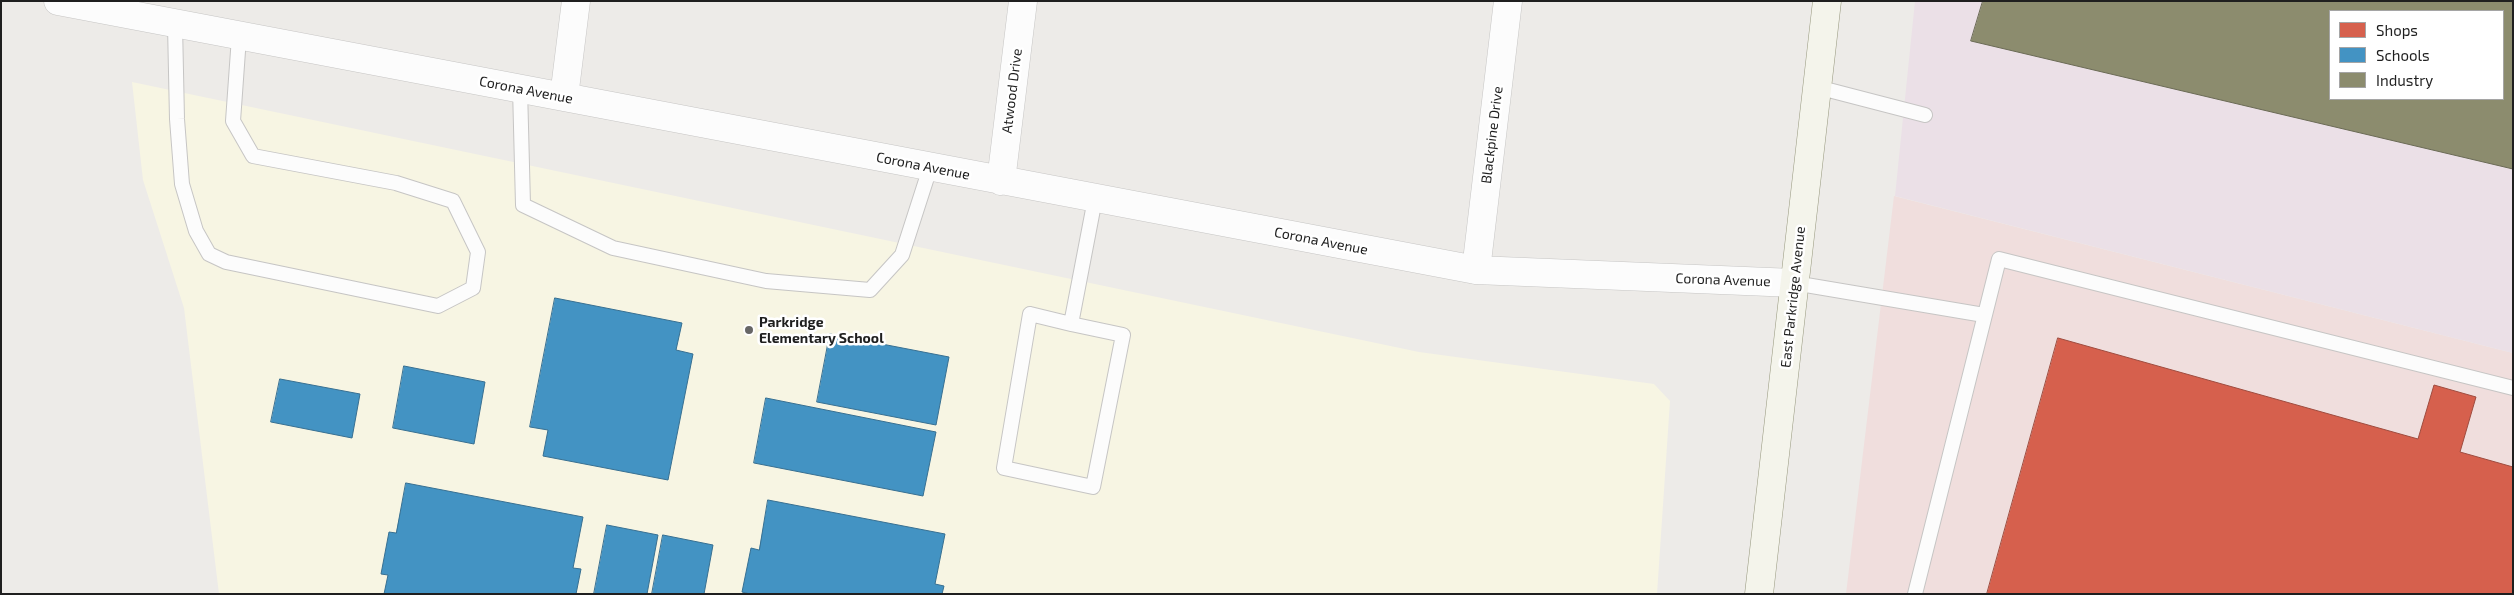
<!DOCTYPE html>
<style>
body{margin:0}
#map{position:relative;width:2514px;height:595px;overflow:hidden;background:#edebe8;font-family:"Exo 2",sans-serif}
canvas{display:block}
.frame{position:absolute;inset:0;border:2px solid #1f1f1f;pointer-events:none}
.legend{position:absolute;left:2329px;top:10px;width:175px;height:90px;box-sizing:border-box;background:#fff;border:1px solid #a5a5a5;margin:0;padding:6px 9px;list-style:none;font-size:15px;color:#1f1f1f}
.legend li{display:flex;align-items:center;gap:10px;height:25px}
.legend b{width:25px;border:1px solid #a5a5a5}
</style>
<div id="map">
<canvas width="2514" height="595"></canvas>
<div class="frame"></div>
<ul class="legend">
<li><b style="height:14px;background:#d6604d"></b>Shops</li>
<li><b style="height:14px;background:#4393c3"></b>Schools</li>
<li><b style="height:14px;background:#8c8c6e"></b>Industry</li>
</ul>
</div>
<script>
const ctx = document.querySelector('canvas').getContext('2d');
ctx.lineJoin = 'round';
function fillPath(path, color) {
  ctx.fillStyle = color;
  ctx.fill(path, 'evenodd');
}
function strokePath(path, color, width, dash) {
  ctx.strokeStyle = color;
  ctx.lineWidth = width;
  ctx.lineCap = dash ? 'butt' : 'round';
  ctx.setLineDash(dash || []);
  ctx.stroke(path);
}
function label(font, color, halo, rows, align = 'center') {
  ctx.font = font + ' "Exo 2",sans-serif';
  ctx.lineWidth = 5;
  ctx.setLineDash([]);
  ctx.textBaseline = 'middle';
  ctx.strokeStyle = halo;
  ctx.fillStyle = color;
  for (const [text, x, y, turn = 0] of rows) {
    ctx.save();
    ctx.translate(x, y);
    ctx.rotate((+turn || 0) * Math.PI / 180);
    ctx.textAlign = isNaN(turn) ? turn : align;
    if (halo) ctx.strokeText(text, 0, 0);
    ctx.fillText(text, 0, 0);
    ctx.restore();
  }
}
fillPath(new Path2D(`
 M1894,196l619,157v241h-667z`), '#f0dedd');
fillPath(new Path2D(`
 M1915,1h598v352l-618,-157zM2330,11h173v88h-173z`), '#ebe0e7');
fillPath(new Path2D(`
 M132,82l1287,270 235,32 16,17 -13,193h-1438l-35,-286 -41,-128z`), '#f7f5e3');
const shops = new Path2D(`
 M2058,338l360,101 16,-54 42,12 -16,55 53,15v127h-526z`);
fillPath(shops, '#d6604d');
strokePath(shops, '#9f4c3f', 1);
const schools = new Path2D(`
 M555,298l127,25 -6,27 17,4 -25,126 -125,-24 5,-26 -18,-3z
 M830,334l119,23 -13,68 -119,-23z
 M404,366l81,16 -11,62 -81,-16z
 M280,379l80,15 -8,44 -81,-16z
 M766,398l170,34 -13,64 -169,-33z
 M406,483l177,34 -10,51 8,1 -5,25h-192l4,-19 -7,-1 8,-42 7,1z
 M768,500l177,34 -10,50 9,2 -2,8h-192l-8,-2 9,-44 8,2z
 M607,525l51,10 -11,59h-53z
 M663,535l50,10 -9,49h-52z`);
fillPath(schools, '#4393c3');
strokePath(schools, '#387092', 1);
const industry = new Path2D(`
 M1983,1h530v168l-542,-128zM2330,11h173v88h-173z`);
fillPath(industry, '#8c8c6e');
strokePath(industry, '#6b6b56', 1);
const lane = new Path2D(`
 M175,25l2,94 5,65 14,47 13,23 17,8 212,44 35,-18 5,-36 -25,-51 -57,-18 -143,-27 -20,-35 6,-84
 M1817,87l108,28
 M520,88l3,117 90,43 153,33 104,9 32,-35 28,-87
 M1794,283l190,32
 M1071,324l52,11 -30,152 -89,-19 26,-154 41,10 24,-125
 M1915,594l84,-335 514,129`);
const street = new Path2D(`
 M58,1l1418,269 318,13
 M564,97l12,-96
 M1001,181l22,-180
 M1476,270l32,-269`);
const secondary = new Path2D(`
 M1759,594l68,-593`);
strokePath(lane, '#c6c5c4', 16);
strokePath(street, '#c6c5c4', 29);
strokePath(secondary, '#97987e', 29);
strokePath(lane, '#fcfcfc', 14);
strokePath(street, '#fcfcfc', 28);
strokePath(secondary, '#f4f4eb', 28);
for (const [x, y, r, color] of [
 [749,330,5,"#676665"]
]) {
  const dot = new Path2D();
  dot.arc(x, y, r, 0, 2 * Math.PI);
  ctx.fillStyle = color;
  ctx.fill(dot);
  strokePath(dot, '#fff', 2);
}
label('14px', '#1f1f1f', '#fff', [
 ["Corona Avenue",526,90,11],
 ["Atwood Drive",1012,91,-83],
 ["Blackpine Drive",1492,135,-83],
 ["Corona Avenue",923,166,11],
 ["Corona Avenue",1321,241,11],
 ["Corona Avenue",1723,280,2],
 ["East Parkridge Avenue",1793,297,-84]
]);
label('bold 14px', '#1f1f1f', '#fff', [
 ["Parkridge",759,322],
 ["Elementary School",759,338]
], 'left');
</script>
